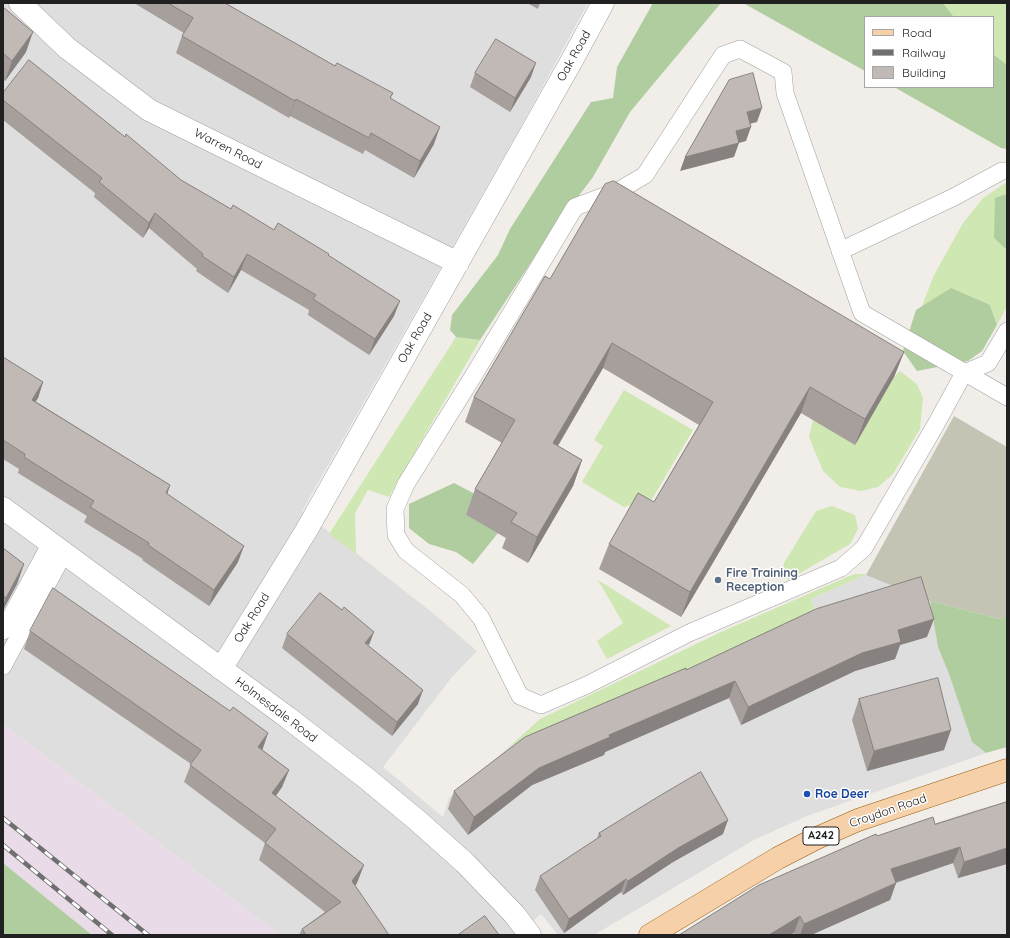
<!DOCTYPE html>
<style>
body{margin:0}
#map{position:relative;width:1010px;height:938px;overflow:hidden;background:#f1ede8;font-family:Quicksand,sans-serif}
canvas{display:block}
.frame{position:absolute;inset:0;border:4px solid #212121;pointer-events:none}
.legend{position:absolute;left:864px;top:16px;width:130px;height:72px;box-sizing:border-box;background:#fff;border:1px solid #a6a6a6;margin:0;padding:5px 7px;list-style:none;font-size:12px;color:#212121}
.legend li{display:flex;align-items:center;gap:8px;height:20px}
.legend b{width:20px;border:1px solid #a6a6a6}
</style>
<div id="map">
<canvas width="1010" height="938"></canvas>
<div class="frame"></div>
<ul class="legend">
<li><b style="height:5px;background:#f6d0a8"></b>Road</li>
<li><b style="height:5px;background:#6f6f6f"></b>Railway</li>
<li><b style="height:11px;background:#c1b9b5"></b>Building</li>
</ul>
</div>
<script>
const ctx = document.querySelector('canvas').getContext('2d');
ctx.lineJoin = 'round';
function fillPath(path, color) {
  ctx.fillStyle = color;
  ctx.fill(path, 'evenodd');
}
function strokePath(path, color, width, dash) {
  ctx.strokeStyle = color;
  ctx.lineWidth = width;
  ctx.lineCap = dash ? 'butt' : 'round';
  ctx.setLineDash(dash || []);
  ctx.stroke(path);
}
function label(font, color, halo, rows, align = 'center') {
  ctx.font = font + ' Quicksand,sans-serif';
  ctx.lineWidth = 3;
  ctx.setLineDash([]);
  ctx.textBaseline = 'middle';
  ctx.strokeStyle = halo;
  ctx.fillStyle = color;
  for (const [text, x, y, turn = 0] of rows) {
    ctx.save();
    ctx.translate(x, y);
    ctx.rotate((+turn || 0) * Math.PI / 180);
    ctx.textAlign = isNaN(turn) ? turn : align;
    if (halo) ctx.strokeText(text, 0, 0);
    ctx.fillText(text, 0, 0);
    ctx.restore();
  }
}
fillPath(new Path2D(`
 M3,3h585l-69,127 -217,381 132,103 43,37 -25,26 -69,90 60,50 6,-19 60,-51 46,-22 40,-15 106,-47 10,2 106,-51 -6,-15 56,-25 63,27 8,46 11,27 23,68 14,11 -179,63 -53,24 -160,95h-36l-17,-21 -24,21h-237l-277,-211z
 M1007,802v133h-310l170,-89 108,-36z`), '#dfdede');
fillPath(new Path2D(`
 M3,724l277,211h-188l-89,-72z`), '#e9dbe7');
fillPath(new Path2D(`
 M954,416l53,31v167l-7,5 -70,-18 -64,-26z`), '#c5c4b4');
fillPath(new Path2D(`
 M943,3h64v62l-14,-11v-37h-39z
 M1007,182v124l-10,19 -7,-20 -68,1 12,-31 29,-52 20,-25z
 M456,337l24,3 -91,157 -21,-7 -13,23 1,41 -27,-20z
 M900,371l17,13 6,14 -3,31 -27,45 -15,13 -17,4 -21,-4 -17,-16 -14,-34 4,-17 81,-43z
 M624,390l69,40 -41,69 -28,8 -42,-25 21,-36 -9,-6z
 M832,506l23,9 3,14 -8,15 -62,36 -5,-6 1,-11 32,-52z
 M854,574h13l-56,25 6,16 -106,50 -10,-2 -106,47 -40,15 -46,22 31,-28 181,-87z
 M598,580l73,46 -64,33 -10,-18 26,-18z`), '#cfe7b2');
fillPath(new Path2D(`
 M653,3h68l-91,109 -37,65 -44,58 -69,105 -24,-3 -6,-7 2,-15 46,-60 12,-26 81,-127 22,-4 4,-31z
 M743,3h200l11,14h-89v54z
 M993,54l14,11v84l-6,-1 -107,-61h99z
 M1007,194v56l-13,-12 1,-40z
 M951,288l39,17 7,20 -15,26 -14,10 -51,10 -14,-20 13,-41z
 M454,483l23,12 -11,20 32,18 -25,31 -17,-12 -27,-8 -20,-16v-24z
 M930,601l70,18 7,-5v133l-21,6 -14,-11 -23,-68 -11,-27z
 M3,863l89,72h-89z`), '#b0cda0');
const service = new Path2D(`
 M840,251l114,-54 48,-26h5
 M1007,331l-19,32 -24,10 -29,53 -71,122 -23,20 -152,65 -102,52 -46,20 -21,-9 -39,-78 -19,-23 -56,-44 -10,-16 -1,-26 11,-25 66,-106 103,-171 43,-16 27,-16 78,-120 17,-6 43,23 2,21 77,220 145,84
 M3,631l48,-88
 M3,666l61,-113`);
const minor = new Path2D(`
 M20,3l47,45 82,62 309,153
 M3,508l284,209 79,61 52,43 47,42 49,51 16,21
 M221,669l85,-138 265,-469 32,-59`);
const primary = new Path2D(`
 M650,935l128,-77 39,-20 41,-18 149,-50`);
strokePath(service, '#a2a2a2', 18);
strokePath(minor, '#a2a2a2', 23);
strokePath(primary, '#945e0a', 23);
strokePath(service, '#fff', 17);
strokePath(minor, '#fff', 22);
strokePath(primary, '#f6d0a8', 22);
const rail = new Path2D(`
 M3,818l145,117
 M3,845l109,90`);
strokePath(rail, '#6f6f6f', 4.5);
strokePath(rail, '#fff', 3, [9]);
fillPath(new Path2D(`
 M134,3h91l166,95 43,46 -20,34 -49,-28 -2,4 -73,-38 -1,2 -113,-65 6,-17 2,-3z
 M527,3h13l-2,6z
 M3,7l23,45 -21,29 -2,-2z
 M475,73l56,4 -21,35 -40,-25z
 M3,93l122,44 56,43 50,29 43,21 54,25 66,61 -25,39 -61,-40 1,-5 -68,-40 -13,23 -32,-22 1,-2 -48,-41 -6,10 -49,-41 1,-4 -92,-73z
 M550,279l354,73 -10,25 -39,68 -54,-32 -120,204 -82,-48 10,-25 45,-42 45,-77 -96,-57 -45,78 24,14 -9,26 -45,77 -26,-15 4,-10 -40,-23 9,-26 27,-46 -37,-21 9,-25z
 M3,357l40,25 -5,16 -3,3 135,84 -3,9 71,68 -29,44 -67,-46 1,-1 -59,-37 3,-6 -69,-43 1,-4 -16,-10z
 M3,548l21,16 -7,20 -14,26z
 M30,631l200,80 38,22 -6,17 27,20 -7,17 -6,9 81,87 -2,3 34,49h-90l3,-6 23,-17 -66,-52 6,-17 -81,-61 7,-18 -167,-115z
 M287,634l82,12 49,58 -26,32 -110,-88z
 M927,637l-27,8 -5,14 -40,12 -114,54 -12,-27 -124,54 -1,3 -72,30 -64,50 -20,-26 6,-18 232,-121z
 M859,699l85,51 -77,21 -15,-51z
 M1007,802v62l-49,14 -5,-15 -57,20 -6,17 -79,35h-16l-1,-2 -115,2 198,-99 58,-12z
 M599,833l124,1 -50,28 -50,33 -2,-3 -57,41 -29,-43 5,-14 57,-37z`), '#a69f9c');
fillPath(new Path2D(`
 M33,32l-7,20 -21,29 7,-20z
 M536,63l-5,14 -21,35 5,-14z
 M296,99l-6,17 -1,2 6,-17z
 M762,108l-5,14 -15,4 5,-14z
 M440,127l-6,17 -20,34 6,-17z
 M751,127l-5,14 -7,2 -5,14 -54,14 5,-14 51,-26z
 M155,213l-6,15 -6,10 6,-15z
 M247,254l-6,16 -13,23 6,-16z
 M400,301l-6,15 -25,39 6,-16z
 M612,343l-9,25 -59,101 9,-26z
 M904,352l-10,25 -39,68 10,-26z
 M43,382l-5,16 -11,17 5,-15z
 M810,387l-9,26 -120,204 9,-25z
 M582,460l-9,26 -45,77 9,-26z
 M170,485l-5,16 1,-8z
 M244,546l-6,16 -29,44 5,-16z
 M24,564l-7,20 -14,26v-4l3,-8z
 M934,619l-7,18 -27,8 -5,14 -40,12 -114,54 7,-18 150,-77z
 M374,632l-5,13 -4,-2z
 M735,681l-6,17 -124,54 -1,3 -72,30 -64,50 6,-18 65,-49 70,-33z
 M423,690l-5,14 -26,32 5,-14z
 M951,730l-7,20 -77,21 7,-20z
 M268,733l-6,18 -4,-4z
 M289,770l-7,17 -17,23 7,-17z
 M728,820l-5,14 -50,28 -50,33 5,-14 50,-33z
 M960,847l-7,16 -68,23 6,-17z
 M1007,848v16l-49,14 6,-16z
 M364,865l-7,18 -12,15 7,-17z
 M626,879l-5,13 -57,41 5,-14z
 M896,883l-6,17 -79,35h-11l4,-11z
 M800,916l-6,17 -4,2h-21z`), '#87827f');
const building = new Path2D(`
 M168,3h57l110,63 2,-3 56,30 -3,5 50,29 -20,34 -49,-28 -2,5 -73,-39 -1,2 -113,-65 11,-18z
 M3,7l30,25 -21,29 -9,-8z
 M496,39l40,24 -21,35 -40,-25z
 M29,60l96,77 1,-3 55,46 50,29 2,-4 41,25 4,-7 51,31 -1,1 72,46 -25,38 -62,-40 3,-4 -69,-41 -13,23 -32,-21 1,-2 -48,-41 -6,10 -50,-41 3,-4 -99,-78v-7z
 M753,73l9,35 -15,4 4,15 -15,4 3,12 -54,14 44,-77z
 M614,181l290,171 -39,67 -55,-32 -120,205 -81,-48 29,-51 16,9 59,-100 -101,-59 -59,100 29,17 -45,77 -26,-15 6,-9 -42,-24 40,-69 -41,-23 71,-121 5,3 55,-95z
 M3,357l40,25 -11,18 138,85 -4,8 78,53 -30,44 -66,-45 1,-2 -59,-36 4,-6 -70,-44 1,-3 -22,-14z
 M3,548l21,16 -18,34 -3,-2z
 M921,577l13,42 -36,11 3,12 -39,11 -114,54 -13,-26 -126,54 1,2 -71,31 -65,49 -20,-26 71,-54 161,-69v2l130,-61z
 M53,588l177,123 3,-4 35,26 -10,14 31,23 -17,23 92,72 -12,16 37,54h-83l-4,-6 39,-27 -76,-59 11,-14 -86,-64 11,-15 -171,-119z
 M320,593l22,17 2,-3 30,25 -9,11 58,47 -26,32 -110,-88z
 M938,678l13,52 -77,21 -15,-52z
 M701,772l27,48 -50,28 -50,33 -2,-2 -57,40 -29,-43 61,-40 -2,-3 62,-38z
 M1007,802v46l-43,14 -4,-15 -69,22 5,14 -92,41 -4,-8 -31,19h-90l80,-50 117,-51 1,2 56,-19 2,7z
 M485,916l14,19h-41z`);
fillPath(building, '#c1b9b5');
strokePath(building, '#87827f', 1);
for (const [x, y, r, color] of [
 [718,580,4,"#5c6f8a"],
 [807,794,4,"#1a4fb4"]
]) {
  const dot = new Path2D();
  dot.arc(x, y, r, 0, 2 * Math.PI);
  ctx.fillStyle = color;
  ctx.fill(dot);
  strokePath(dot, '#fff', 1.5);
}
for (const [x, y, w] of [
 [821,836,36]
]) {
  const box = new Path2D();
  box.roundRect(x - w / 2, y - 9, w, 18, 3);
  ctx.fillStyle = '#fff';
  ctx.fill(box);
  strokePath(box, '#212121', 1);
}
label('bold 11px', '#212121', null, [
 ["A242",821,836]
]);
label('12px', '#212121', '#fff', [
 ["Oak Road",574,56,-61],
 ["Warren Road",228,149,27],
 ["Oak Road",415,338,-60],
 ["Oak Road",252,618,-58],
 ["Holmesdale Road",276,710,37],
 ["Croydon Road",888,811,-19]
]);
label('bold 12px', '#4e5e75', '#fff', [
 ["Fire Training",726,573],
 ["Reception",726,587]
], 'left');
label('bold 12px', '#164399', '#fff', [
 ["Roe Deer",815,794]
], 'left');
</script>
